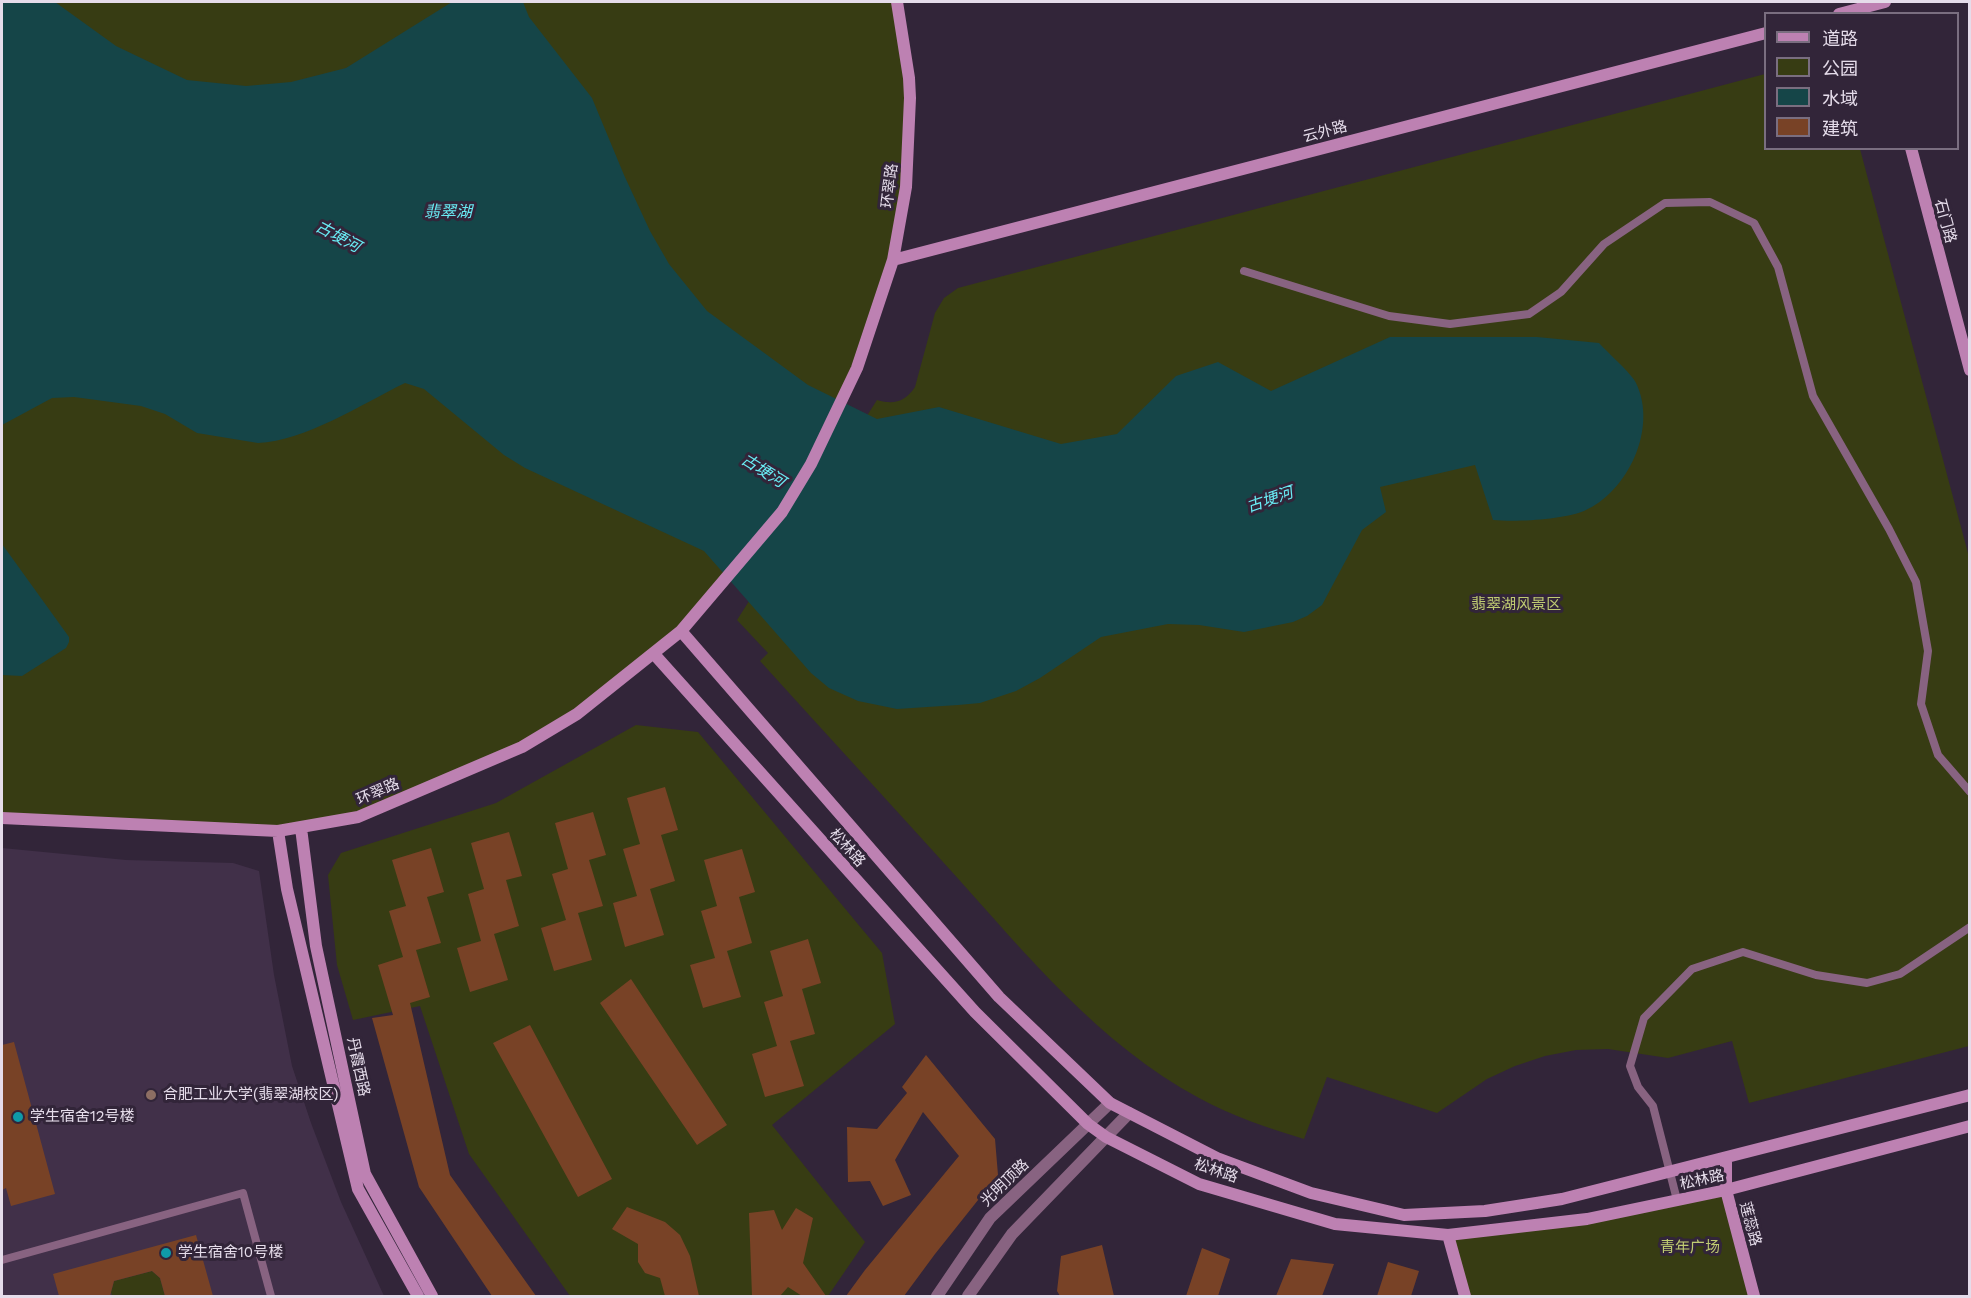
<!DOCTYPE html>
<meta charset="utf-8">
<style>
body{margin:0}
#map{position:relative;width:1971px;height:1298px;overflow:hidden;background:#322539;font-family:"Work Sans","Noto Sans SC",sans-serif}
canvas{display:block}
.frame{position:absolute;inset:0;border:3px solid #e5dcea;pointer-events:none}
.legend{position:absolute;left:1764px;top:12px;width:195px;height:138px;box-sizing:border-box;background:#322539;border:2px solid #7a6e80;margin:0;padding:8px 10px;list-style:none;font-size:18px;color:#e5dcea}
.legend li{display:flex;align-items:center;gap:12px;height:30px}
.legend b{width:30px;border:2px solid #7a6e80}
</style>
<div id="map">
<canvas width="1971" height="1298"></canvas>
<div class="frame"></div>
<ul class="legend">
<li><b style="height:8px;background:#bd81b2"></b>道路</li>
<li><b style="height:16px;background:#373c13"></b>公园</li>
<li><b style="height:16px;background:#154548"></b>水域</li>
<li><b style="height:16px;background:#784226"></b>建筑</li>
</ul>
</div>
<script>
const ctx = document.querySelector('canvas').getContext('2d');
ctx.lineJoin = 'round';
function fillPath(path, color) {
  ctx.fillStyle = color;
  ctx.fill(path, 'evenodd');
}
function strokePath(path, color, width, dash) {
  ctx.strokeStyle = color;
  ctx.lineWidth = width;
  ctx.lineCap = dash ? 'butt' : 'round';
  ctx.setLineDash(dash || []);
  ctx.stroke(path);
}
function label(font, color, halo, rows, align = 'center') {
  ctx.font = font + ' "Work Sans","Noto Sans SC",sans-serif';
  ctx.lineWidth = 6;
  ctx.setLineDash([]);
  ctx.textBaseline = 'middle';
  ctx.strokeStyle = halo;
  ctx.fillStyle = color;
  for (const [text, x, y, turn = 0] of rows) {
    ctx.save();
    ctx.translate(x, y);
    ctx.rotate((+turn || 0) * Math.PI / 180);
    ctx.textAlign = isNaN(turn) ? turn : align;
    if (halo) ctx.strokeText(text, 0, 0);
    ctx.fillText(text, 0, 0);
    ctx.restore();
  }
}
fillPath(new Path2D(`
 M2,848l124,12 107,3 26,8 15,104 18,91 19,57 30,79 43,94h-382z`), '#413049');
fillPath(new Path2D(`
 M2,2h895l12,76 -12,164 -40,126 -46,96 -130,167 -159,116 -164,70 -57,11 -299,-10z
 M1765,74l1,74 94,1 109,408v489l-220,57 -17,-62 -64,17 -60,-9 -32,1 -31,6 -30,10 -28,13 -50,34 -110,-36 -23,62c-36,-11 -72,-23 -105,-41 -100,-54 -172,-143 -246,-225 -64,-71 -129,-141 -193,-212l8,-8 -31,-33 140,-220c17,5 28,2 38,-13l20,-74 9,-15 14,-10z
 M636,725l62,7 184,221 13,71 -123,101 93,117 -37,54h-258l-101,-142 -49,-148 -67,14 -16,-55 -9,-90 13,-22 155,-50z
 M1726,1190l28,106h-289l-17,-61 139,-16z
 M152,1271l8,7 5,18h-53l-1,-4 3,-11z`), '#373c13');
fillPath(new Path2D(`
 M2,2h53l61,44 71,34 59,6 45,-4 55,-14 106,-66h71l6,15 63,81 32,77 26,56 19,33 38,47 101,74 69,34 62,-12 122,37 56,-10 59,-58 42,-14 53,29 119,-54h147l62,6c9,10 32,30 37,40 22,45 -8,109 -52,128 -23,9 -67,11 -91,9l-18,-55 -95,22 6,25 -24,18 -40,75 -15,11 -14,6 -49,10 -45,-7 -31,-1 -67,13 -61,41 -24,13 -36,12 -22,2 -61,4 -39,-8 -29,-13 -18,-15 -107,-122 -179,-83 -21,-13 -80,-66 -19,-6c-43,21 -100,58 -147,60l-61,-10 -32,-19 -24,-8 -67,-9 -22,1 -50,27z
 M2,544l67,93v5l-3,6 -44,28 -20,-1z`), '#154548');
fillPath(new Path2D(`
 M665,787l13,43 -17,5 14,46 -25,8 14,46 -39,12 -12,-44 24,-7 -14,-47 17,-5 -13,-46z
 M593,812l13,43 -17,5 14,46 -25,7 14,47 -38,11 -13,-43 25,-8 -14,-46 16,-5 -13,-46z
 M509,832l13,44 -16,4 13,46 -25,8 14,46 -38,12 -13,-44 24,-7 -13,-47 16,-5 -13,-46z
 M431,848l13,44 -17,5 14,46 -25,7 14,47 -20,6 40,172 86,121h-44l-73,-109 -47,-169 21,-3 -15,-50 25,-8 -14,-46 17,-5 -14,-46z
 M742,849l13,43 -16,5 13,46 -25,8 14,46 -38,11 -13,-43 25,-7 -14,-47 16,-5 -13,-46z
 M808,939l13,44 -19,6 13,45 -25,7 14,45 -39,11 -13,-43 25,-8 -13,-44 19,-6 -13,-45z
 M631,979l96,146 -30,20 -97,-142z
 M530,1025l82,154 -34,18 -85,-154z
 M14,1042l41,152 -44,12 -5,-18 -4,2v-145z
 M926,1055l69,84 3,36 -63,79 -31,42h-58l19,-26 94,-114 -36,-44 -28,48 16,35 -28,11 -13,-25 -22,1 -1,-55 30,2 30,-36 -5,-6z
 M627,1207l38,15 15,13 10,21 9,40h-34l-5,-18 -15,-5 -7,-11v-18l-26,-15z
 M796,1208l17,10 -10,45 23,33h-24l-14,-9 -8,9h-28l-3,-83 25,-3 8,20z
 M196,1235l17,61h-48l-5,-18 -8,-7 -38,10 -4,15h-51l-6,-22z
 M1102,1245l12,51h-54l-3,-5 4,-35z
 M1202,1248l28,11 -12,37h-32z
 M1291,1259l43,5 -12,32h-46z
 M1388,1262l31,9 -8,25h-34z`), '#784226');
strokePath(new Path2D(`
 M1244,271l145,45 61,8 79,-10 32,-22 43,-48 61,-41 45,-1 44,21 24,44 35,129 76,133 27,53 12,69 -7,53 17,51 32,37
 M1677,1200l-24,-94 -15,-19 -8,-21 14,-48 48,-49 51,-17 73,23 51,8 33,-9 70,-47
 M2,1260l241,-67 28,103`), '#886381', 8);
strokePath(new Path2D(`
 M937,1296l53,-78 120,-115
 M968,1296l44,-62 117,-121`), '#886381', 12);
strokePath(new Path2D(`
 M1839,14l46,-12
 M1911,148l59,222
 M893,260l873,-227
 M681,631l318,366 111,106 107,55 94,35 93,22 81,-4 77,-12 408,-104
 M654,654l321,358 113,112 18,13 93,47 136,40 113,11 139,-16 139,-29 244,-64
 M2,818l276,13 80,-14 164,-70 55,-33 104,-83 101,-119 29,-48 46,-96 36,-108 13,-73 4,-89 -1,-20 -12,-76
 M301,828l15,118 49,228 67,122
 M278,831l9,58 71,300 60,107
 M1726,1158v32l28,106
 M1448,1235l17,61`), '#bd81b2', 12);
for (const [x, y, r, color] of [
 [151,1095,6,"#8d6e63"],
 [18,1117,6,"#0f9aa8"],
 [166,1253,6,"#0f9aa8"]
]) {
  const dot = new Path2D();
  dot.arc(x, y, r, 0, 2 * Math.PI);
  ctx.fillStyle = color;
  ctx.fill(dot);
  strokePath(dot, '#322539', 2);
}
label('15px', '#e5dcea', '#322539', [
 ["云外路",1325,132,-15],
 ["环翠路",890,186,-83],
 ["石门路",1945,221,75],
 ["环翠路",378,792,-23],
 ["松林路",847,848,48],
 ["丹霞西路",358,1067,78],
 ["松林路",1216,1171,19],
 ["松林路",1702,1180,-12],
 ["光明顶路",1005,1183,-44],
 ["莲蕊路",1750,1224,75]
]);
label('15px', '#c0cc72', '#322539', [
 ["翡翠湖风景区",1516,605],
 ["青年广场",1690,1248]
]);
label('15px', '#e5dcea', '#322539', [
 ["合肥工业大学(翡翠湖校区)",163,1095],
 ["学生宿舍12号楼",30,1117],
 ["学生宿舍10号楼",178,1253]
], 'left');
label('italic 16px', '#69ecf4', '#322539', [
 ["翡翠湖",448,212],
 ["古埂河",338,237,28],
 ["古埂河",763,471,32],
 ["古埂河",1270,500,-19]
]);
</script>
